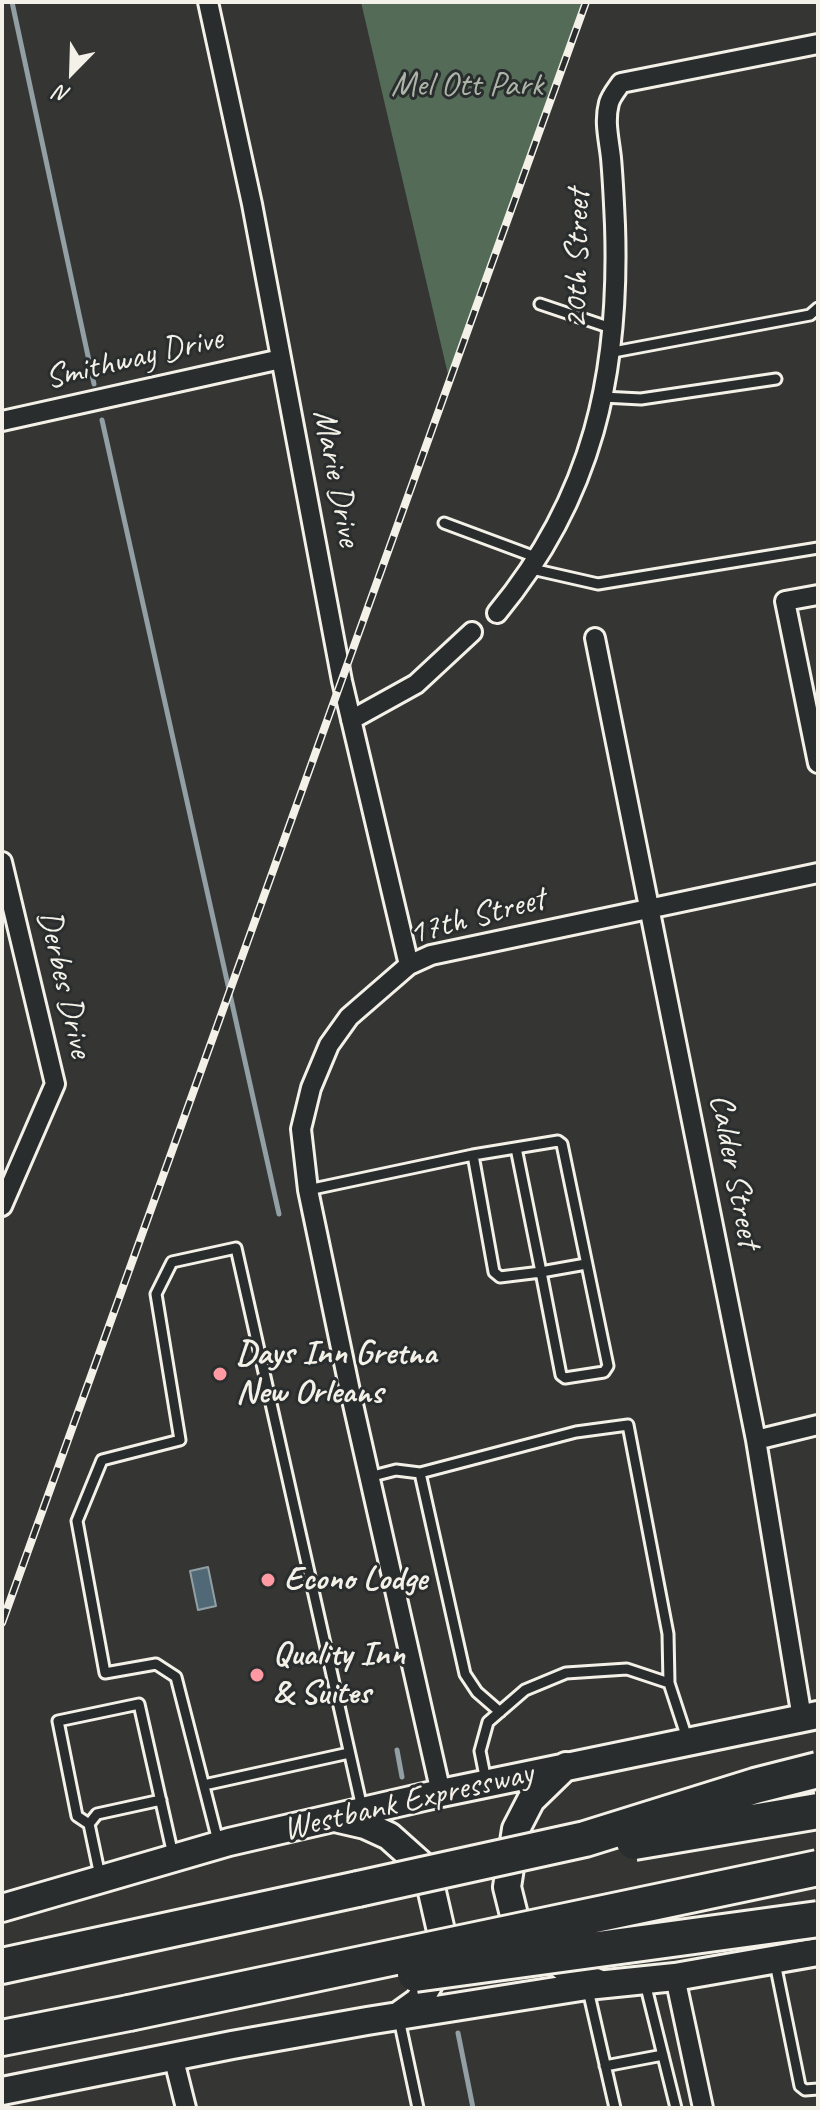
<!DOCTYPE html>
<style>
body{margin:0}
#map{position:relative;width:820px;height:2110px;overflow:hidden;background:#353634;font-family:Caveat,sans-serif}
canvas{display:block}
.frame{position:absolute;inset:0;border:4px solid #f4f1e8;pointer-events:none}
.north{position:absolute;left:32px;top:32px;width:80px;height:80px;-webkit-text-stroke:6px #2a2d2e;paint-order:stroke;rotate:203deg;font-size:22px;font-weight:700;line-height:32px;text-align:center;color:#f4f1e8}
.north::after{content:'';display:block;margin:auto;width:28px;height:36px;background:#f4f1e8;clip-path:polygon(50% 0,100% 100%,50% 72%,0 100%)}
</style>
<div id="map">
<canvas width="820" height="2110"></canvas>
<div class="frame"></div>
<div class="north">N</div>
</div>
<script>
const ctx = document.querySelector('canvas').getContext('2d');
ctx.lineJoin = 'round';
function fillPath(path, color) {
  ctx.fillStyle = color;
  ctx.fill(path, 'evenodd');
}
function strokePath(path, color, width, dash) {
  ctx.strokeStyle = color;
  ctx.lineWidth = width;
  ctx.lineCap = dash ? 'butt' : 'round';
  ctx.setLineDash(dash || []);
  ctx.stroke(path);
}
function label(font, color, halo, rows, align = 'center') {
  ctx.font = font + ' Caveat,sans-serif';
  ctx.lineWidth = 6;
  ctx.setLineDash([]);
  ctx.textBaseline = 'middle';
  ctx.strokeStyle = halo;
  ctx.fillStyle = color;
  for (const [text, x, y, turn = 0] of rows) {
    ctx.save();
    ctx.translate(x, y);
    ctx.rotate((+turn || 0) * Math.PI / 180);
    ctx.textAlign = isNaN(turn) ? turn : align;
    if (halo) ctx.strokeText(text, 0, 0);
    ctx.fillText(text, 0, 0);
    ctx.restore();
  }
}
fillPath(new Path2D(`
 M361,2h225l-136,381z`), '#546b58');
const water = new Path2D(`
 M208,1567l8,39 -18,4 -8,-39z`);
fillPath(water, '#516976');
strokePath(water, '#929fa4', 2);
strokePath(new Path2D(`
 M12,2l82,382
 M102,420l177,794
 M397,1750l5,27
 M458,2033l15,75`), '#929fa4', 5);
const lane = new Path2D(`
 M540,304l71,24
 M608,353l202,-38 8,-7
 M603,397l38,2 135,-20
 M444,523l94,35
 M532,569l66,15 220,-36
 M473,1155l21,117 6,5 41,-5 -25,-124
 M308,1190l165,-35 85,-14 4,3 46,222 -4,6 -39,6 -4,-3 -20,-103 45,-8
 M420,1473l156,-41 52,-7 40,209 1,49
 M369,1477l27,-7 24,3 45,201 12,18 23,20
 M486,1781l-6,-30 8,-29 37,-32 41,-17 61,-4 42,14 18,55
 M204,1785l145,-32
 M89,1824l8,-10 64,-14
 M218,1841l-42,-164 -20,-13 -51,9 -28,-152 25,-61 78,-20 -24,-146 16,-32 64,-14 126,560
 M100,1876l-11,-52 -12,-8 -19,-95 81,-17 34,151
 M775,1963l25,123 5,4 13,-1
 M645,1983l31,125
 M588,1990l27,118
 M399,2019l19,89
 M605,2066l58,-11`);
const street = new Path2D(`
 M208,2l44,202 90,477 67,284
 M2,421l279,-62
 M818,595l-33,6 33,162
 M497,613c96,-116 123,-240 118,-388 -1,-22 -2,-45 -4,-67 -2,-19 -7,-36 -2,-55 2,-7 8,-14 12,-20l197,-39
 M595,638l161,802 46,278
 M351,720l65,-36 56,-52
 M2,862l53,222 -53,122
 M756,1440l62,-15
 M441,1793l-91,-402 -42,-201 -7,-61 10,-41 18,-43 20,-28 60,-52 22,-10 387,-82
 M675,1977l28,131
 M173,2056l13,52`);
const secondary = new Path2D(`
 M566,1766l-35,34 -15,29 -9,58 9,36 21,24 33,25 31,12
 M339,1819l26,6 24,11 38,34 17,74 -9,29 -16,28 -21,15
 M2,1908l227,-66 212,-49 377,-78
 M2,2091l230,-46 135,-24 220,-35 88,-9 143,-25`);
const highway = new Path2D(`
 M2,1966l356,-77
 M2,2038l127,-25`);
strokePath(lane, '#f4f1e8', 15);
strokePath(street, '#f4f1e8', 24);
strokePath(secondary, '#f4f1e8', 32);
strokePath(highway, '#f4f1e8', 40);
strokePath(lane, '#2a2d2e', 9);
strokePath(street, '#2a2d2e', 18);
strokePath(secondary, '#2a2d2e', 26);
strokePath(highway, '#2a2d2e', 34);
const rail = new Path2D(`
 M2,1623l584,-1621`);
strokePath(rail, '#f4f1e8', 8);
strokePath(rail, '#2a2d2e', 5, [15]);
const highwayBridge = new Path2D(`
 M634,1842l184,-31
 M358,1889l227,-50 170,-53 63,-16
 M415,1974l403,-55
 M129,2013l689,-145`);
strokePath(highwayBridge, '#f4f1e8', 40, []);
strokePath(highwayBridge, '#2a2d2e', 34);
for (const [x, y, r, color] of [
 [220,1374,8,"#ff9aa2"],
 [268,1580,8,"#ff9aa2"],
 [257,1675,8,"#ff9aa2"]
]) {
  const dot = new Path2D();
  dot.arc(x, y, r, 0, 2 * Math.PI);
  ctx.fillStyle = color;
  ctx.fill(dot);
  strokePath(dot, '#2a2d2e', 3);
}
label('34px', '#acb5a7', '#2a2d2e', [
 ["Mel Ott Park",467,86]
]);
label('34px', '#f4f1e8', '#2a2d2e', [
 ["20th Street",578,259,-89],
 ["Smithway Drive",134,359,-13],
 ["Marie Drive",336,478,79],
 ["17th Street",477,917,-15],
 ["Derbes Drive",64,984,77],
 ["Calder Street",734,1171,79],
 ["Westbank Expressway",408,1802,-13]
]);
label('bold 34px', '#f4f1e8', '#2a2d2e', [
 ["Days Inn Gretna",236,1354],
 ["New Orleans",236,1393],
 ["Econo Lodge",284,1580],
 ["Quality Inn",273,1655],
 ["& Suites",273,1694]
], 'left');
</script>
